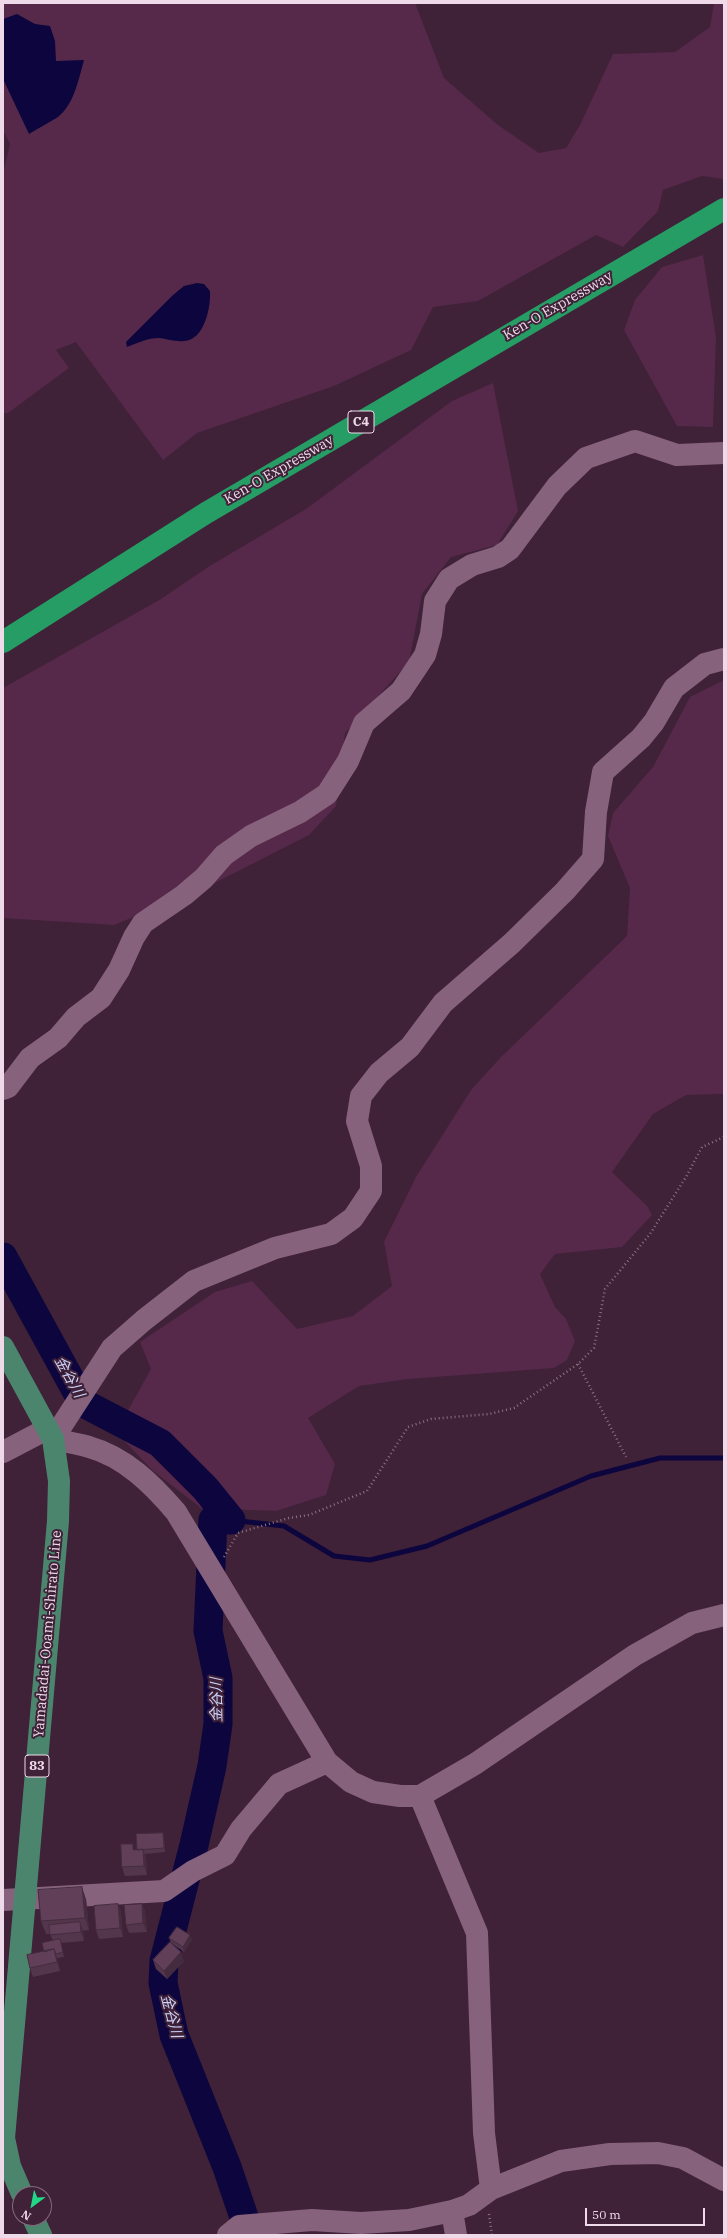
<!DOCTYPE html>
<meta charset="utf-8">
<style>
body{margin:0}
#map{position:relative;width:727px;height:2238px;overflow:hidden;background:#3f2138;font-family:"IBM Plex Serif",serif}
canvas{display:block}
.frame{position:absolute;inset:0;border:4px solid #eedae8;pointer-events:none}
.north{position:absolute;left:12px;top:2186px;width:40px;height:40px;box-sizing:border-box;background:#3f2138;border:1px solid #856b7e;border-radius:50%;rotate:212deg;font-size:11px;font-weight:700;line-height:16px;text-align:center;color:#eedae8}
.north::after{content:'';display:block;margin:auto;width:14px;height:18px;background:#20d887;clip-path:polygon(50% 0,100% 100%,50% 72%,0 100%)}
.scale{position:absolute;left:585px;top:2208px;width:120px;height:18px;box-sizing:border-box;border:2px solid #eedae8;border-top:0;padding-left:5px;font-size:12px;line-height:14px;white-space:nowrap;color:#eedae8;-webkit-text-stroke:3px #3f2138;paint-order:stroke}
</style>
<div id="map">
<canvas width="727" height="2238"></canvas>
<div class="frame"></div>
<div class="north">N</div>
<div class="scale">50 m</div>
</div>
<script>
const ctx = document.querySelector('canvas').getContext('2d');
ctx.lineJoin = 'round';
function fillPath(path, color) {
  ctx.fillStyle = color;
  ctx.fill(path, 'evenodd');
}
function strokePath(path, color, width, dash) {
  ctx.strokeStyle = color;
  ctx.lineWidth = width;
  ctx.lineCap = dash ? 'butt' : 'round';
  ctx.setLineDash(dash || []);
  ctx.stroke(path);
}
function label(font, color, halo, rows, align = 'center') {
  ctx.font = font + ' "IBM Plex Serif","Noto Sans JP",serif';
  ctx.lineWidth = 4;
  ctx.setLineDash([]);
  ctx.textBaseline = 'middle';
  ctx.strokeStyle = halo;
  ctx.fillStyle = color;
  for (const [text, x, y, turn = 0] of rows) {
    ctx.save();
    ctx.translate(x, y);
    ctx.rotate((+turn || 0) * Math.PI / 180);
    ctx.textAlign = isNaN(turn) ? turn : align;
    if (halo) ctx.strokeText(text, 0, 0);
    ctx.fillText(text, 0, 0);
    ctx.restore();
  }
}
fillPath(new Path2D(`
 M3,3h412l29,75 54,47 41,28 27,-5 14,-23 33,-71 62,-2 35,-25 4,-24h10v176l-22,-3 -39,14 -5,21 -35,36 -27,-12 -118,66 -45,6 -22,43 -77,36 -137,47 -34,27 -87,-118 -20,8 13,18 -61,45h-5v-240l7,-29 -7,-14z
 M703,255l13,82 -3,90 -36,-1 -53,-96 11,-30 27,-33z
 M493,383l25,128 -21,34 -46,12 -29,37 -13,68 -64,71 -9,73 -27,29 -104,53 -91,37 -111,-7v-230l158,-89 47,-32 98,-58 146,-108z
 M724,680v414l-38,1 -33,19 -41,58 35,34 5,9 -30,32 -67,7 -15,20 15,33 11,12 9,22 -8,19 -13,8 -146,11 -49,7 -51,32 27,46 -9,31 -50,16 -75,-3 -49,-38 -36,-38 35,-63 -11,-27 75,-50 37,-11 45,48 56,-13 39,-30 -8,-44 32,-65 55,-87 30,-33 126,-121 3,-48 -22,-52 5,-23 40,-46 37,-70z`), '#56294b');
fillPath(new Path2D(`
 M17,14l18,10 15,2 5,15 1,20 28,-1c-5,18 -10,45 -26,57 -9,6 -20,11 -29,17l-26,-55v-60z
 M197,283l7,1 6,7c1,15 -5,49 -26,50 -8,1 -17,-2 -25,-3 -11,0 -22,5 -32,9l-1,-5 47,-47 11,-9z`), '#0d053e');
strokePath(new Path2D(`
 M231,1520l53,6 50,30 36,4 57,-14 164,-70 69,-18h64`), '#0d053e', 5);
strokePath(new Path2D(`
 M3,1257l80,146 77,40 45,45 26,32
 M231,1520h-18l-5,111 10,47v46l-6,42 -18,79 -30,116 -1,22 11,52 53,132 23,68`), '#0d053e', 29);
strokePath(new Path2D(`
 M578,1364l48,93
 M224,1557l14,-24 51,-15 20,-3 58,-24 41,-64 23,-8 58,-5 25,-6 64,-44 16,-16 11,-59 45,-55 36,-57 16,-30 22,-10
 M489,2214l3,21`), '#8c7285', 2.5, [1, 3]);
strokePath(new Path2D(`
 M724,659l-19,5 -31,24 -20,34 -13,16 -38,34 -7,40 -3,47 -28,32 -53,52 -69,60 -33,44 -31,26 -18,23 -4,25 14,45v25l-18,27 -22,16 -56,14 -81,33 -50,39 -32,28 -59,91c12,3 24,4 36,8 36,10 63,37 87,65l151,250 24,20 22,10 27,4h20l55,-32 160,-109 57,-32 32,-8
 M3,1089l5,-2 22,-29 28,-20 18,-21 25,-19 18,-28 15,-33 9,-14 41,-28 20,-17 20,-23 27,-19 49,-24 27,-18 21,-33 16,-38 37,-32 24,-36 6,-21 4,-33 14,-22 23,-14 26,-8 12,-8 47,-63 29,-28 49,-17 42,14 47,-2
 M3,1452l44,-23
 M420,1796l57,137 7,200 7,56
 M3,1900l161,-9 29,-20 32,-16 16,-26 38,-45 48,-22
 M452,2211l4,24
 M228,2235l11,-9 73,-6 49,3 48,-3 43,-9 17,-6 22,-16 70,-28 49,-7 48,-1 25,5 41,22`), '#86627c', 22);
strokePath(new Path2D(`
 M3,1347l50,92 6,42 -1,40 -54,617 6,28 12,28
 M33,2218l8,17`), '#4c856e', 22);
strokePath(new Path2D(`
 M3,642l203,-129 518,-304`), '#269d64', 22);
fillPath(new Path2D(`
 M164,1837l1,15 -20,2 1,4 1,17 -22,1 -3,-9 13,-17h2z
 M86,1899l3,31 -6,1 1,10 -23,2 3,14 -7,1 3,13 -27,6 -3,-9 23,-27 -3,-7h-4l-5,-13z
 M118,1904l3,8 2,25 -24,2 -3,-9z
 M142,1904l3,8 2,20 -18,1 -3,-8z
 M169,1938l23,2 -8,12 -13,-9z
 M153,1960l31,1 -17,18 -11,-10z`), '#53364c');
fillPath(new Path2D(`
 M163,1833l1,4 1,15 -1,-4z
 M143,1849l3,9 1,17 -3,-9z
 M82,1887l4,12 3,31 -4,-12z
 M118,1904l3,8 2,25 -3,-9z
 M142,1904l3,8 2,20 -4,-9z
 M80,1922l3,9 1,10 -3,-9z
 M190,1935l2,5 -8,12 -1,-5z
 M54,1949l3,9 3,13 -3,-9z
 M181,1952l3,9 -17,18 -3,-8z`), '#442c3e');
const building = new Path2D(`
 M163,1833l1,15 -27,2 -1,-16z
 M121,1844h12v6l10,-1 1,17 -22,1z
 M82,1887l3,31 -44,3 -3,-31z
 M118,1904l2,24 -24,2 -2,-24z
 M142,1904l1,19 -17,2 -2,-20z
 M80,1922l1,10 -31,3 -1,-10z
 M177,1927l13,8 -7,12 -14,-9z
 M60,1939l3,13 -7,2 -2,-5 -10,3 -2,-9z
 M170,1942l11,10 -17,19 -11,-11z
 M54,1949l3,13 -27,6 -3,-13z`);
fillPath(building, '#613f58');
strokePath(building, '#442c3e', 1);
for (const [x, y, w] of [
 [361,422,26],
 [37,1766,24]
]) {
  const box = new Path2D();
  box.roundRect(x - w / 2, y - 11, w, 22, 3);
  ctx.fillStyle = '#3f2138';
  ctx.fill(box);
  strokePath(box, '#eedae8', 1);
}
label('bold 13px', '#eedae8', null, [
 ["C4",361,422],
 ["83",37,1766]
]);
label('14px', '#eedae8', '#3f2138', [
 ["Ken-O Expressway",558,306,-30],
 ["Ken-O Expressway",279,470,-30],
 ["Yamadadai-Ooami-Shirato Line",48,1634,-85]
]);
label('italic 15px', '#cbd2f8', '#3f2138', [
 ["金谷川",69,1377,61],
 ["金谷川",217,1700,-91],
 ["金谷川",171,2016,75]
]);
</script>
